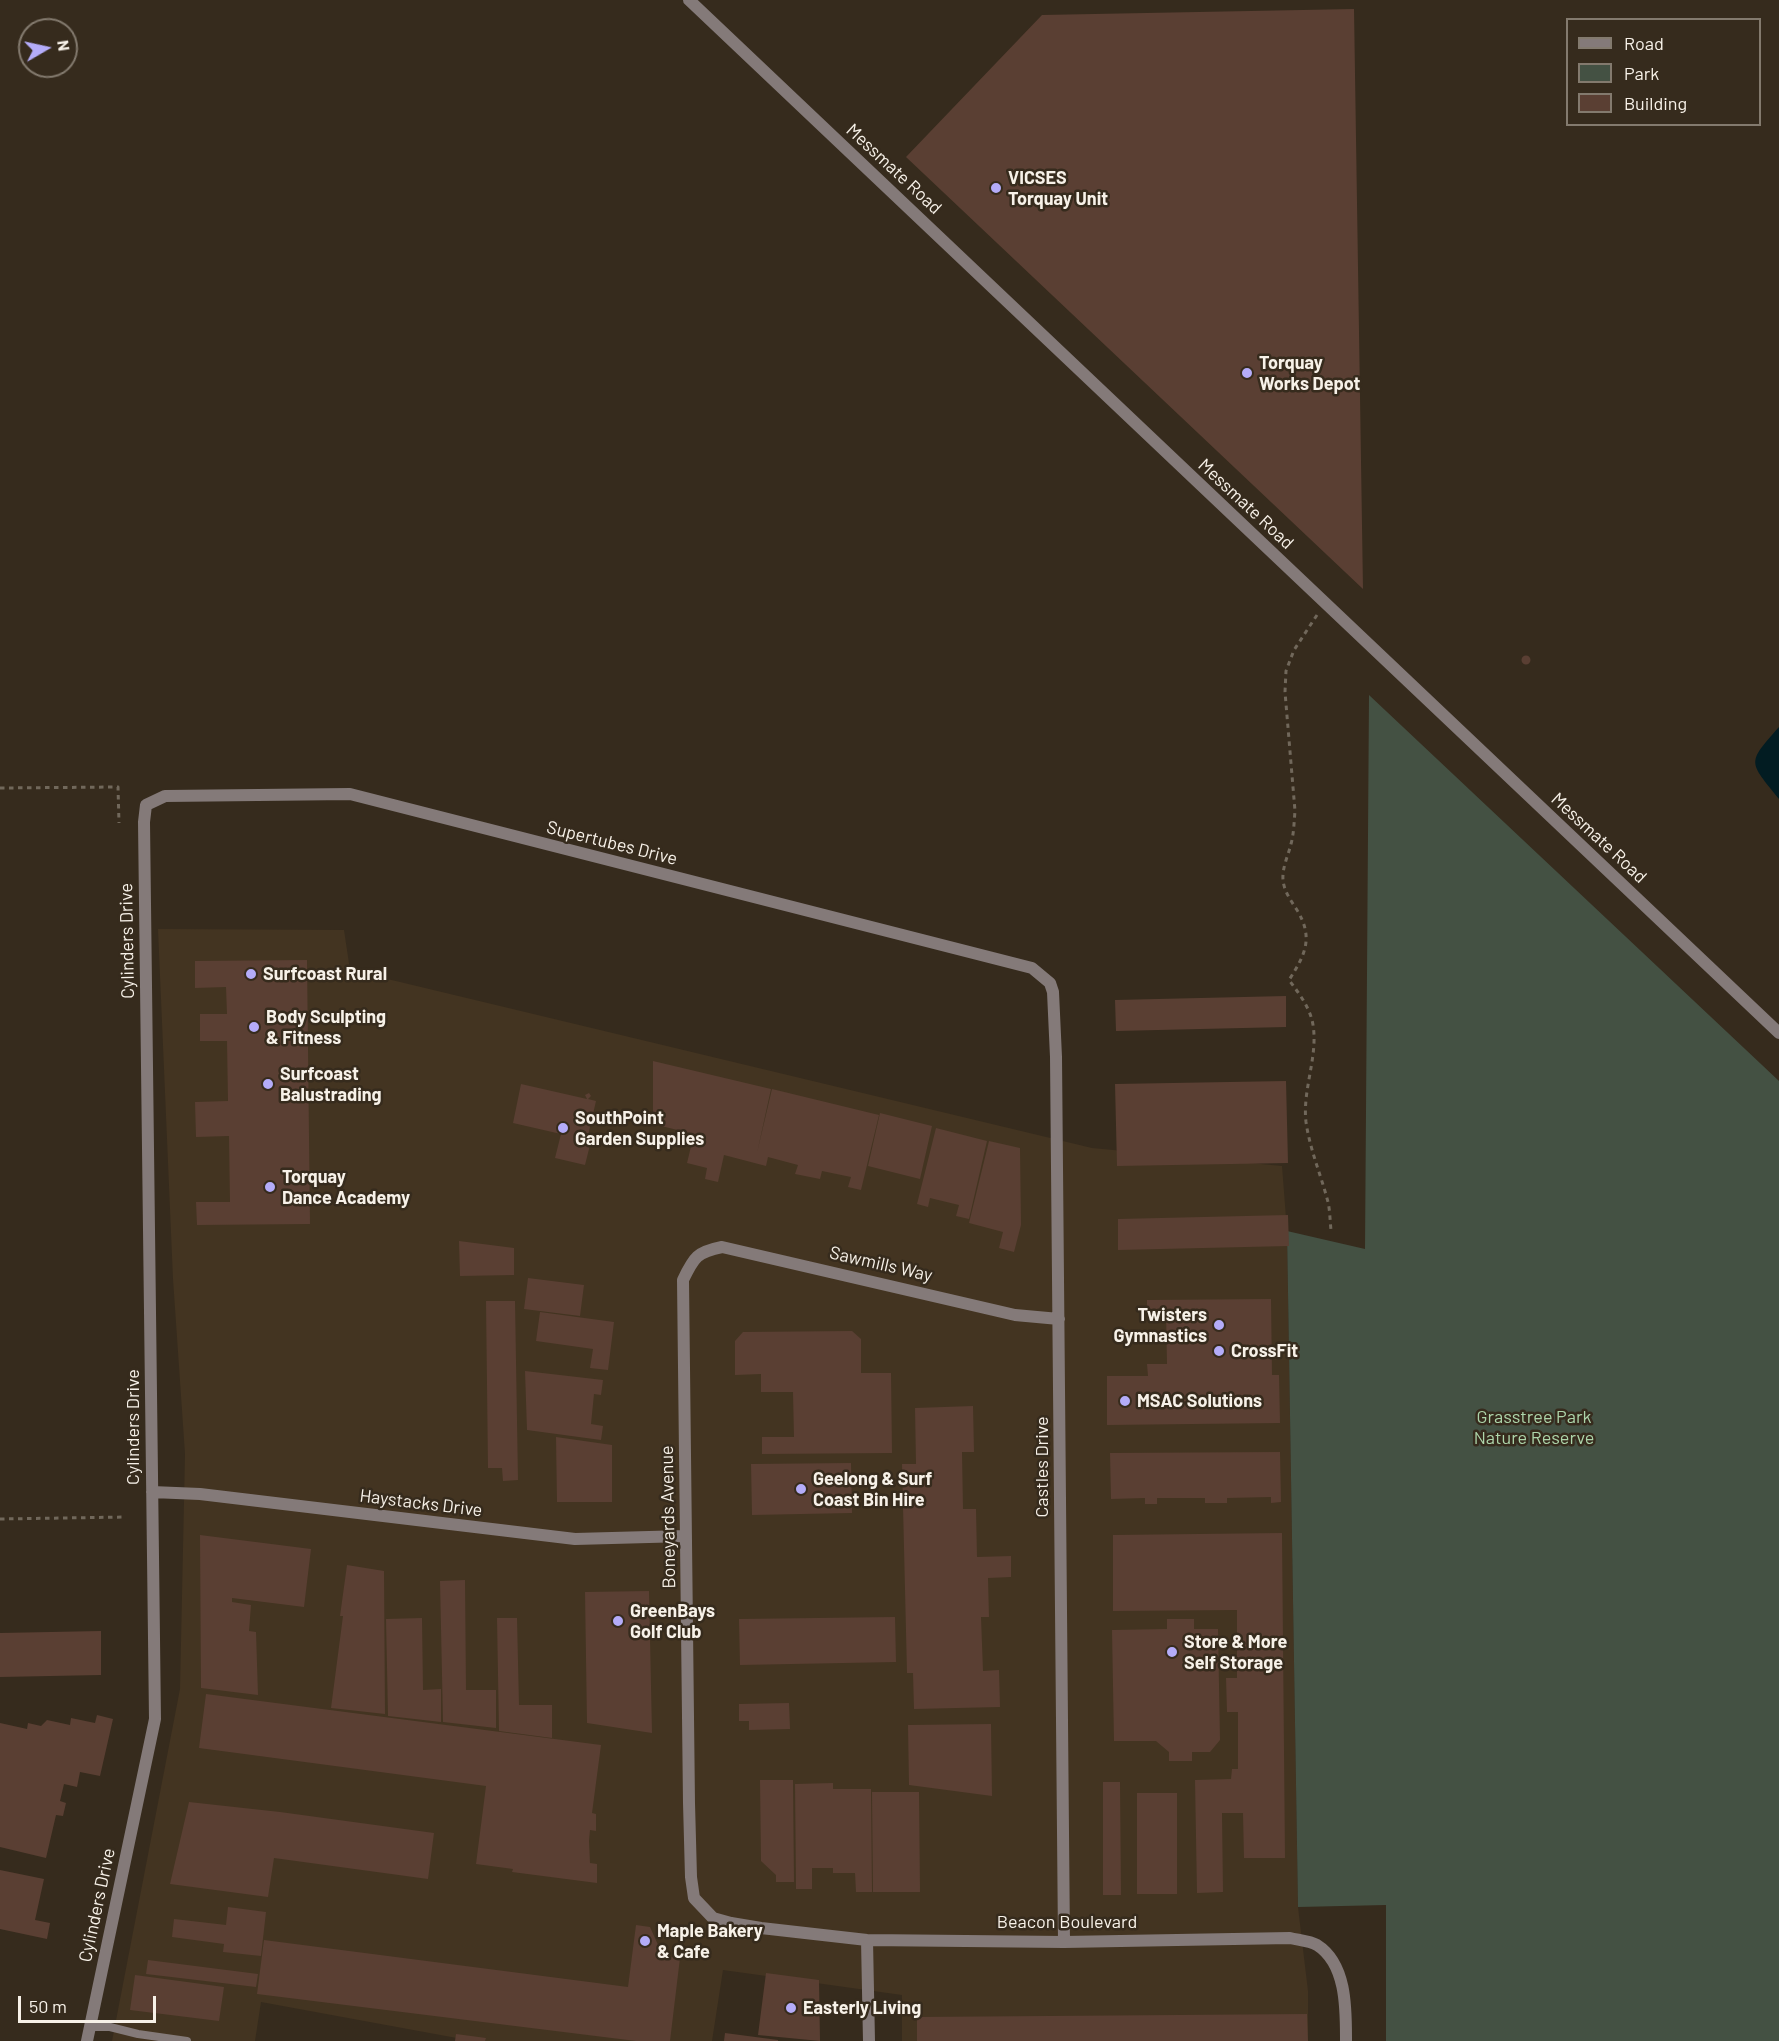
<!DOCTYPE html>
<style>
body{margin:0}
#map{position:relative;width:1779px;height:2041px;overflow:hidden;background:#362b1d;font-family:Barlow,sans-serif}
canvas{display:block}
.legend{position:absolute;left:1566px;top:18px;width:195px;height:108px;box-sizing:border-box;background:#362b1d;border:2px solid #837a6e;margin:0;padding:8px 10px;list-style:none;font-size:18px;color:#f7f1e8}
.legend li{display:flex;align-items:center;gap:12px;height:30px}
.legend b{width:30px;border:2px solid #837a6e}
.north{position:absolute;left:18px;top:18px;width:60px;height:60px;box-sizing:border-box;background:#362b1d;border:2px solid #837a6e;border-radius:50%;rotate:81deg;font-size:16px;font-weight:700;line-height:24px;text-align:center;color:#f7f1e8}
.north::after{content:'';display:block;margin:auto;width:21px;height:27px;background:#b4acf9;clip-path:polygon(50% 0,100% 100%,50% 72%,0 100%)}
.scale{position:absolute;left:18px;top:1996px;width:138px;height:27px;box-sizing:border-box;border:3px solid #f7f1e8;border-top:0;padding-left:8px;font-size:18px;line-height:21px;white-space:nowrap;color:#f7f1e8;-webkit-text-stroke:4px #362b1d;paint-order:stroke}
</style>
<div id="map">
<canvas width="1779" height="2041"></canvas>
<ul class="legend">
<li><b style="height:8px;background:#847a79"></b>Road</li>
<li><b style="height:16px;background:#445143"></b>Park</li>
<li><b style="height:16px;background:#5a3f33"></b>Building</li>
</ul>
<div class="north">N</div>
<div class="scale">50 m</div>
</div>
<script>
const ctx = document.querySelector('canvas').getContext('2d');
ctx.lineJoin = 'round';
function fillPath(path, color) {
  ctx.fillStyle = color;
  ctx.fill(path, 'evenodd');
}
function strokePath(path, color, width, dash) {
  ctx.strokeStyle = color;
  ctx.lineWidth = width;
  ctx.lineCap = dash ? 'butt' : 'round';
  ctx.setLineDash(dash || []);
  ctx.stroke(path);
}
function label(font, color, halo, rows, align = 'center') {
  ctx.font = font + ' Barlow,sans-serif';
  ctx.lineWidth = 5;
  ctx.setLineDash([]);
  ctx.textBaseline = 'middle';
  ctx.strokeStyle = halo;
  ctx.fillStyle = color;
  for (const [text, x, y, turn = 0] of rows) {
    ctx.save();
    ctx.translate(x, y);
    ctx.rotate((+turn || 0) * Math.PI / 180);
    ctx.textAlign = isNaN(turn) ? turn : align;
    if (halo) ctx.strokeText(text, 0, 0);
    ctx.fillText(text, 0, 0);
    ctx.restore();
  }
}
fillPath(new Path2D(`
 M158,929l186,1 6,40 742,178 190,18 5,65 11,676 10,84v50h-406v-46l-179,-25 -11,71h-239l-212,-39 -6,39h-143l68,-352 5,-235 -12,-175z`), '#433421');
fillPath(new Path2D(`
 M1369,695l410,386v960h-393v-136l-88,2 -11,-676 78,18z`), '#445143');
fillPath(new Path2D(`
 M1779,727v72c-30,-38 -33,-35 0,-72z`), '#021c22');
fillPath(new Path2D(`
 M1354,9l9,580 -457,-432 136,-142z
 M1521.5 660a4.5 4.5 0 1 1 9 0a4.5 4.5 0 1 1-9 0Z
 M307,960l3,264 -113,1 -1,-23h34l-1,-66 -33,1 -1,-35 33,-1 -1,-60h-27v-27h27l-1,-27 -31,1v-27z
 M1286,996v31l-170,4 -1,-31z
 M653,1061l118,28 -14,64 15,-64 107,26 -18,75 -13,-3 3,-10 -29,-6 -2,8 -25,-5 3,-9 -30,-8 -2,9 -42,-11 -6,27 -13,-3 2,-11 -20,-5 7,-29 -41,-10z
 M1286,1081l2,82 -171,3 -2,-82z
 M521,1084l66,15 -2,-4 4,-2 2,3 -3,3 8,2 -9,39 4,1 -6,24 -30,-7 6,-24 -48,-11z
 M880,1113l52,13 -12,53 -52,-13z
 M936,1128l51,13 -18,78 -13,-3 3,-11 -29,-7 -2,9 -11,-3z
 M989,1141l31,7 1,77 -7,27 -15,-4 4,-16 -34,-9z
 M1288,1215l1,31 -171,4v-31z
 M459,1241l55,7v27l-54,1z
 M528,1278l56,7 -4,31 -56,-7z
 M1271,1299l1,76h7l1,48 -173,2v-49h41l-1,-12h20l-1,-52h-19v-12z
 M486,1301h29l3,179 -15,1 -1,-13h-14z
 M540,1312l74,10 -6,48 -18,-2 3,-19 -57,-8z
 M852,1331l9,8v34h30l1,80 -130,1v-17h32l-1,-45h-32v-18l-26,1v-34l8,-9z
 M525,1371l78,9 -2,15 -7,-1 -3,30 12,2 -2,14 -74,-10z
 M973,1406l1,46h-12l1,57h13l1,48 34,-1v21l-23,1 1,39h-8l2,54 16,-1 1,37 -86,2 -1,-36h-6l-5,-209h14l-1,-56z
 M556,1437l56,8v57h-55z
 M1280,1452l1,50 -10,1v-6l-44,1v5h-22v-5h-48v6h-12v-6l-34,1 -1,-46z
 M851,1463l1,50 -100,2 -1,-51z
 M1282,1533l3,325h-41l-1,-45h-21l1,79 -26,1 -2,-113 36,-1 1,-10h6v-57h-11l-1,-34h11v-68l-124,1v-76z
 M200,1535l111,14 -7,58 -72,-9v4l19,3 -2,26 7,1 2,63 -57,-7z
 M347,1565l37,6 1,143 -54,-6 12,-92h-3z
 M465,1580l1,110h30v38l-53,-6 -3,-141z
 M649,1591l3,142 -65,-10 -2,-131z
 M895,1617l1,45 -156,3 -1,-46z
 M422,1618l1,72 18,-1v33l-53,-6 -2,-97z
 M497,1618h20l2,87h33v33l-53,-7z
 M1167,1619h27v10h24l2,111 -10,12h-18v9h-23v-9l-13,-11h-42l-2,-111 55,-1z
 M101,1631v44l-101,2v-44z
 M206,1694l395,51 -9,68 4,1v17l-6,-1 -1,11 1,22 7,1v19l-85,-11 1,-3 -37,-5 10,-78 -287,-38z
 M789,1703l1,26 -41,1v-9h-10v-17z
 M97,1715l16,4 -13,57 -20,-4 -3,15 -13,-3 -4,17 6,2 -3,13 -7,-1 -10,43 -46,-11v-124l27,6 1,-6 13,3 6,-6 23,5 1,-7 24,5z
 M991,1724l1,72 -83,-11 -1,-60z
 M760,1780h33l1,102h-18v-7l-15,-14z
 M1103,1782h17l1,113h-18z
 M833,1783v6h38l1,103h-16l-1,-19h-22v-5h-21v21h-16l-1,-105z
 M872,1792h47l1,100h-47z
 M1137,1793h40v101h-40z
 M189,1802l91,10 154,21 -6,46 -154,-21 -6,39 -98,-13z
 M0,1870l44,9 -9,41 15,3 -3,16 -47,-10z
 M228,1907l38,5 -5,44 -38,-4 1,-8 -52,-7 2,-18 52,6z
 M636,1925l14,2 13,29 17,2 -10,83h-34l-379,-47 7,-54 364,47z
 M148,1960l110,14 -2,13 -110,-13z
 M766,1973l53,7 1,61 -62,-6z
 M135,1975l89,12 -5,34 -89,-11z
 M1307,2014l1,27h-391v-24z
 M725,2033l53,7v1h-54z
 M456,2034l30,4 -1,3h-30z`), '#5a3f33');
strokePath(new Path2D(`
 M1317,615l-23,35 -8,21 -1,21 10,119c-1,11 -1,22 -4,33 -3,12 -9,24 -8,36 1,11 8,21 14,30 17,28 8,45 -8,70 9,12 19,25 23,40 8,33 -10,68 -6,102 4,28 15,53 22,80 2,9 2,19 3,28
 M0,788l118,-1 1,36
 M0,1519l125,-2`), '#71685b', 3, [4.5, 4.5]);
strokePath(new Path2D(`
 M90,2027h20l28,7 49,7`), '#847a79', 8);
strokePath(new Path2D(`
 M689,0l1090,1033
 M1059,1319l-44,-4 -293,-68c-25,5 -28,10 -39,33l6,523 2,74 3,21 19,20 18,5 30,5 106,12 197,2 226,-4c8,2 20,3 27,7 30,19 29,65 29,96
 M152,1492l48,2 375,45 111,-3
 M867,1940l2,101
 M87,2041l68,-322 -11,-897 2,-17 19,-9 185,-2 682,174 18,15 3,9 3,65 8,885`), '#847a79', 12);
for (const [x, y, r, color] of [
 [996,188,6,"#b4acf9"],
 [1247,373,6,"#b4acf9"],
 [251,974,6,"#b4acf9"],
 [254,1027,6,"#b4acf9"],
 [268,1084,6,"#b4acf9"],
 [563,1128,6,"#b4acf9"],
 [270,1187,6,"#b4acf9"],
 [1219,1325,6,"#b4acf9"],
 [1219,1351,6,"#b4acf9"],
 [1125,1401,6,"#b4acf9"],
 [801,1489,6,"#b4acf9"],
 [618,1621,6,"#b4acf9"],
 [1172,1652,6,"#b4acf9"],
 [645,1941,6,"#b4acf9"],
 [791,2008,6,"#b4acf9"]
]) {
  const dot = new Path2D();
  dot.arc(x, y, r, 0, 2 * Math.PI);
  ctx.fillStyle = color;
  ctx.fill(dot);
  strokePath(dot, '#362b1d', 2);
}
label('18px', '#f7f1e8', '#362b1d', [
 ["Messmate Road",894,169,43],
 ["Messmate Road",1246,504,43],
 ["Messmate Road",1599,838,43],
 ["Supertubes Drive",612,843,14],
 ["Cylinders Drive",127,941,-91],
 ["Sawmills Way",881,1264,13],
 ["Cylinders Drive",133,1427,-90],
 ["Castles Drive",1042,1467,-90],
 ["Haystacks Drive",421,1503,7],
 ["Boneyards Avenue",668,1517,-91],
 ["Cylinders Drive",97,1905,-78],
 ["Beacon Boulevard",1067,1922]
]);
label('bold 18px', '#f7f1e8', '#362b1d', [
 ["VICSES",1008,178],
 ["Torquay Unit",1008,199],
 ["Torquay",1259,363],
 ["Works Depot",1259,384],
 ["Surfcoast Rural",263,974],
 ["Body Sculpting",266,1017],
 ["& Fitness",266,1038],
 ["Surfcoast",280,1074],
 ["Balustrading",280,1095],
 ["SouthPoint",575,1118],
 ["Garden Supplies",575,1139],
 ["Torquay",282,1177],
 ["Dance Academy",282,1198],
 ["Twisters",1207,1315,"right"],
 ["Gymnastics",1207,1336,"right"],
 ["CrossFit",1231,1351],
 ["MSAC Solutions",1137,1401],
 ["Geelong & Surf",813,1479],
 ["Coast Bin Hire",813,1500],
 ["GreenBays",630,1611],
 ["Golf Club",630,1632],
 ["Store & More",1184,1642],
 ["Self Storage",1184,1663],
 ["Maple Bakery",657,1931],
 ["& Cafe",657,1952],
 ["Easterly Living",803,2008]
], 'left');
label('18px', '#add5aa', '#362b1d', [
 ["Grasstree Park",1534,1417],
 ["Nature Reserve",1534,1438]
]);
</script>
